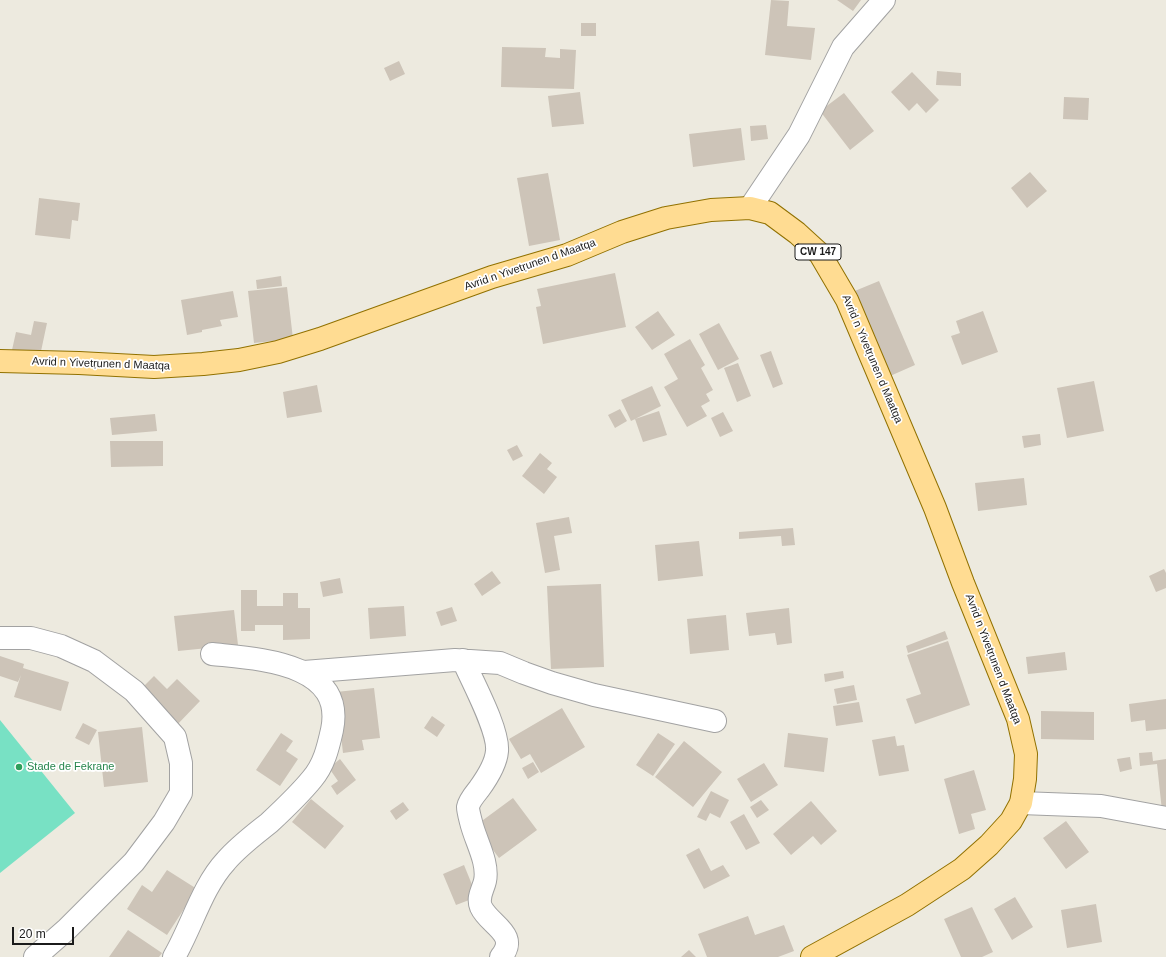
<!DOCTYPE html>
<meta charset="utf-8">
<style>
body{margin:0}
#map{position:relative;width:1166px;height:957px;overflow:hidden;background:#edeadf;font-family:Arial,sans-serif}
canvas{display:block}
.scale{position:absolute;left:12px;top:927px;width:62px;height:18px;box-sizing:border-box;border:2px solid #1b1b1b;border-top:0;padding-left:5px;font-size:12px;line-height:14px;white-space:nowrap;color:#1b1b1b;-webkit-text-stroke:3px #fff;paint-order:stroke}
</style>
<div id="map">
<canvas width="1166" height="957"></canvas>
<div class="scale">20 m</div>
</div>
<script>
const ctx = document.querySelector('canvas').getContext('2d');
ctx.lineJoin = 'round';
function fillPath(path, color) {
  ctx.fillStyle = color;
  ctx.fill(path, 'evenodd');
}
function strokePath(path, color, width, dash) {
  ctx.strokeStyle = color;
  ctx.lineWidth = width;
  ctx.lineCap = dash ? 'butt' : 'round';
  ctx.setLineDash(dash || []);
  ctx.stroke(path);
}
function label(font, color, halo, rows, align = 'center') {
  ctx.font = font + ' Arial,sans-serif';
  ctx.lineWidth = 3.5;
  ctx.setLineDash([]);
  ctx.textBaseline = 'middle';
  ctx.strokeStyle = halo;
  ctx.fillStyle = color;
  for (const [text, x, y, turn = 0] of rows) {
    ctx.save();
    ctx.translate(x, y);
    ctx.rotate((+turn || 0) * Math.PI / 180);
    ctx.textAlign = isNaN(turn) ? turn : align;
    if (halo) ctx.strokeText(text, 0, 0);
    ctx.fillText(text, 0, 0);
    ctx.restore();
  }
}
fillPath(new Path2D(`
 M0,720l75,93 -75,60z`), '#78e1c4');
fillPath(new Path2D(`
 M771,0l18,1 -2,25 28,2 -4,32 -46,-5z
 M837,0h24l-8,11z
 M581,23h15v13h-15z
 M502,47l44,1 -1,9 15,1v-9l16,1 -2,39 -73,-2z
 M399,61l6,13 -15,7 -6,-13z
 M937,71l24,2v13l-25,-1z
 M912,72l27,28 -13,13 -9,-10 -8,8 -18,-19z
 M580,92l4,32 -32,3 -4,-31z
 M844,93l30,38 -24,19 -30,-39z
 M1064,97l25,1 -1,22 -25,-1z
 M766,125l2,14 -17,2 -1,-15z
 M741,128l4,32 -52,7 -4,-33z
 M1030,172l17,19 -20,17 -16,-20z
 M548,173l12,67 -31,6 -12,-68z
 M39,198l41,5 -2,18 -6,-1 -2,19 -35,-4z
 M615,273l11,54 -83,17 -7,-37 5,-1 -4,-17z
 M281,276l1,10 -25,3 -1,-9z
 M879,281l36,84 -34,15 -36,-85z
 M287,287l6,52 -39,4 -6,-52z
 M233,291l5,26 -18,3 2,6 -20,4v2l-15,3 -6,-35z
 M658,311l17,24 -23,15 -17,-23z
 M983,311l15,41 -36,13 -11,-29 9,-3 -4,-12z
 M34,321l13,2 -7,33 -28,-6 4,-18 15,3z
 M719,323l20,36 -21,11 -19,-36z
 M690,339l15,26 -4,3 12,22 -7,4 4,7 -9,5 6,10 -20,11 -23,-40 14,-8 -14,-25z
 M771,351l12,33 -10,4 -13,-33z
 M738,363l13,33 -14,6 -13,-34z
 M1094,381l10,50 -37,7 -10,-50z
 M317,385l5,27 -35,6 -4,-26z
 M652,386l9,20 -30,15 -10,-21z
 M620,409l7,12 -12,7 -7,-13z
 M659,411l8,24 -24,7 -8,-23z
 M723,412l10,19 -13,6 -9,-19z
 M155,414l2,17 -45,4 -2,-17z
 M1040,434l1,11 -17,3 -2,-12z
 M110,441h53v25l-52,1z
 M517,445l6,11 -10,5 -6,-11z
 M540,453l12,10 -5,6 10,8 -13,17 -22,-18z
 M1024,478l3,27 -49,6 -3,-28z
 M569,517l3,16 -18,3 6,34 -15,3 -9,-50z
 M793,528l2,17 -13,1 -1,-10 -42,3v-7z
 M699,541l4,35 -45,5 -3,-36z
 M1164,569l2,4v15l-10,4 -7,-16z
 M492,571l9,12 -19,13 -8,-12z
 M340,578l3,15 -20,4 -3,-15z
 M601,584l3,83 -53,2 -4,-83z
 M241,590h16v16h26v-13h15v15h12v31l-27,1v-15h-28v6h-14z
 M404,606l2,30 -36,3 -2,-31z
 M452,607l5,14 -16,5 -5,-14z
 M789,608l3,35 -15,2 -2,-12 -26,3 -3,-23z
 M234,610l4,35 -60,6 -4,-35z
 M726,615l3,35 -39,4 -3,-35z
 M945,631l3,8 -40,14 -2,-7z
 M948,641l22,64 -55,19 -9,-25 15,-5 -14,-39z
 M1065,652l2,18 -39,4 -2,-17z
 M0,656l24,8 -1,4 46,14 -8,29 -47,-14 7,-22 -3,7 -18,-6z
 M843,671l1,7 -19,4 -1,-8z
 M154,676l13,13 10,-10 23,22 -25,26 -37,-35z
 M854,685l3,15 -20,4 -3,-15z
 M374,688l6,50 -18,2 2,10 -21,3 -7,-61z
 M1166,699v30l-20,2 -1,-11 -14,2 -2,-18z
 M859,702l4,20 -27,4 -3,-20z
 M562,708l23,39 -44,26 -11,-19 -9,5 -12,-20z
 M1041,711l53,1v28l-53,-1z
 M432,716l13,9 -8,12 -13,-9z
 M83,723l14,7 -8,15 -14,-7z
 M142,727l6,55 -44,5 -6,-55z
 M281,733l12,8 -7,10 12,8 -18,27 -24,-16z
 M658,733l17,11 -22,32 -17,-11z
 M788,733l40,5 -4,34 -40,-5z
 M895,736l2,10 7,-1 5,26 -30,5 -7,-36z
 M684,741l38,31 -29,35 -38,-30z
 M1152,752l1,9 13,-2v52h-4l-5,-47 -17,2 -1,-13z
 M1130,757l2,12 -12,3 -3,-13z
 M340,759l16,21 -19,15 -6,-9 7,-5 -9,-13z
 M533,762l6,10 -11,7 -6,-11z
 M764,763l14,22 -27,17 -14,-23z
 M974,770l12,40 -15,4 4,15 -16,5 -15,-55z
 M711,791l18,9 -9,18 -10,-5 -4,8 -9,-4z
 M513,798l24,32 -38,28 -24,-32z
 M311,799l33,27 -19,23 -33,-27z
 M761,800l8,10 -12,8 -7,-11z
 M811,801l26,30 -16,14 -8,-9 -22,19 -18,-21z
 M403,802l6,8 -13,10 -6,-9z
 M744,814l16,29 -14,7 -16,-28z
 M1066,821l23,31 -23,17 -23,-31z
 M699,848l12,23 12,-6 7,11 -26,13 -18,-34z
 M464,865l13,32 -21,8 -13,-31z
 M167,870l30,19 -30,46 -40,-26 15,-24 10,7z
 M1015,897l18,30 -21,13 -18,-31z
 M1096,904l6,38 -35,6 -6,-38z
 M972,907l21,45 -11,5h-21l-17,-38z
 M748,916l7,19 29,-10 10,26 -16,6h-71l-9,-23z
 M128,930l34,23 -3,4h-50z
 M689,950l7,7h-15z`), '#cdc4b8');
const minor = new Path2D(`
 M750,208l49,-73 44,-88 41,-47
 M0,638h31l30,8 33,15 40,30 41,46 6,26v30l-17,29 -30,40 -67,67 -32,28
 M463,660c9,21 36,70 34,91 -1,13 -10,27 -18,38 -4,5 -10,12 -11,18 0,4 2,11 3,15 4,18 18,40 14,59 -2,9 -8,16 -4,26 8,18 39,27 20,50
 M304,672l151,-12 45,3 24,10 28,10 42,12 121,26
 M1021,803l80,3 65,12
 M174,957c18,-31 28,-70 52,-96 13,-15 28,-26 43,-38 15,-14 30,-28 43,-44 12,-14 16,-31 20,-49 14,-68 -75,-71 -120,-76`);
const primary = new Path2D(`
 M0,361l79,2 75,4 49,-3 36,-4 39,-8 42,-13 172,-62 75,-22 55,-23 44,-14 45,-8 39,-2 20,5 27,20 23,21 27,46 88,208 28,75 55,136 8,35 -1,25 -4,24 -10,18 -22,24 -27,24 -55,36 -95,52`);
strokePath(minor, '#a2a2a2', 24);
strokePath(primary, '#917100', 24);
strokePath(minor, '#fff', 22);
strokePath(primary, '#ffdc92', 22);
for (const [x, y, r, color] of [
 [19,767,4,"#2e9e5b"]
]) {
  const dot = new Path2D();
  dot.arc(x, y, r, 0, 2 * Math.PI);
  ctx.fillStyle = color;
  ctx.fill(dot);
  strokePath(dot, '#fff', 1.5);
}
for (const [x, y, w] of [
 [818,252,46]
]) {
  const box = new Path2D();
  box.roundRect(x - w / 2, y - 8, w, 16, 3);
  ctx.fillStyle = '#fff';
  ctx.fill(box);
  strokePath(box, '#1b1b1b', 1);
}
label('bold 10px', '#1b1b1b', null, [
 ["CW 147",818,252]
]);
label('11px', '#1b1b1b', '#fff', [
 ["Avrid n Yivetṛunen d Maatqa",530,265,-19],
 ["Avrid n Yivetṛunen d Maatqa",872,359,67],
 ["Avrid n Yivetṛunen d Maatqa",101,364,2],
 ["Avrid n Yivetṛunen d Maatqa",993,659,69]
]);
label('11px', '#27864d', '#fff', [
 ["Stade de Fekrane",27,767]
], 'left');
</script>
